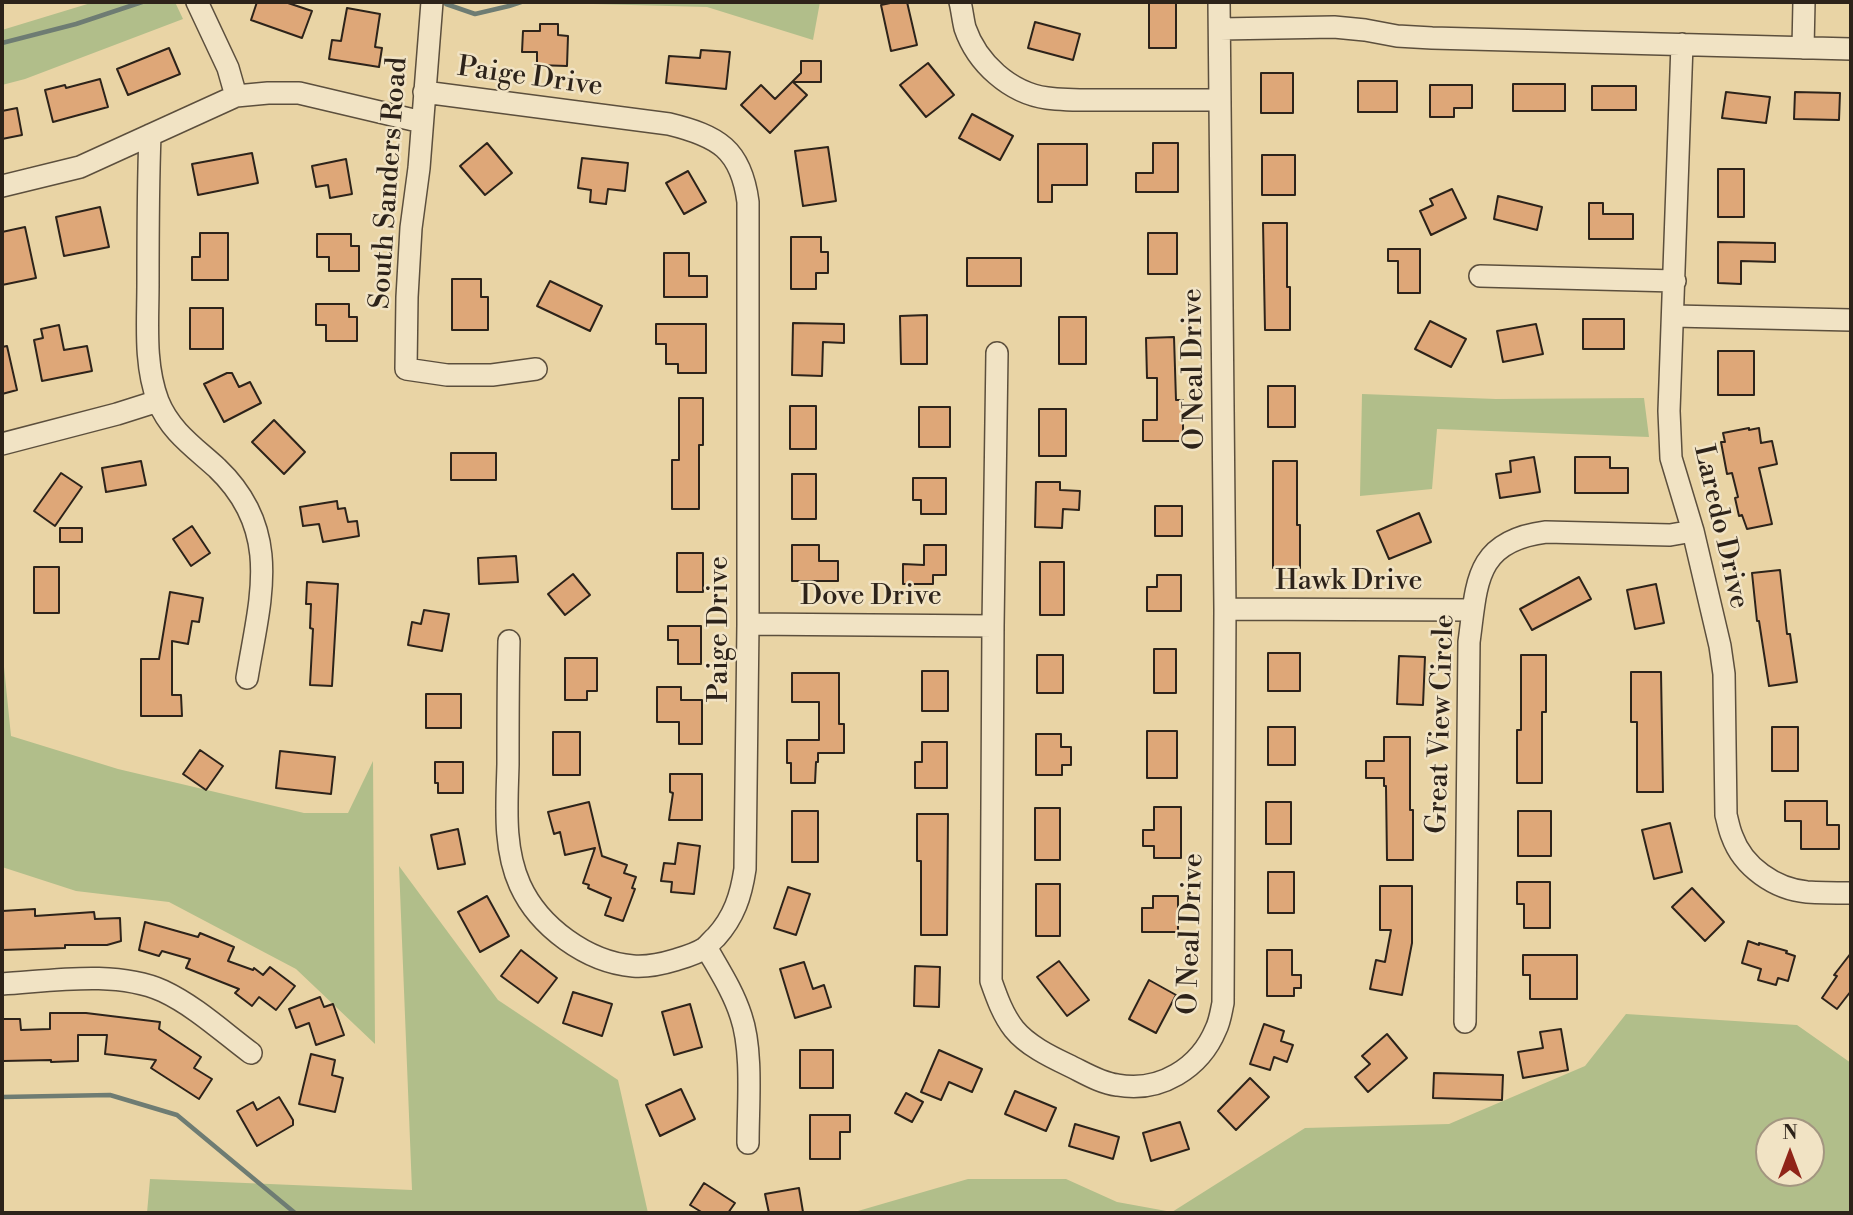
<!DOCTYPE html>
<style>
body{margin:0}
#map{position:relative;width:1853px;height:1215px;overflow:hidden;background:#e9d4a5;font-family:"Libre Bodoni",serif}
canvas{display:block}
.frame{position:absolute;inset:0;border:4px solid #2d231a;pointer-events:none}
.north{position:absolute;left:1755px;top:1117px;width:70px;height:70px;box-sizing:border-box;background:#f1e3c4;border:2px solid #a39680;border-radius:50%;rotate:0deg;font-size:19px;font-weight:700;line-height:28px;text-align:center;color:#2d231a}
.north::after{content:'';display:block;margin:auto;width:24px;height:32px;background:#8f2418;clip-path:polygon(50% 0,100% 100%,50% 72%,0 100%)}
</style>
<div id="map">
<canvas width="1853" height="1215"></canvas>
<div class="frame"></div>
<div class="north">N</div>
</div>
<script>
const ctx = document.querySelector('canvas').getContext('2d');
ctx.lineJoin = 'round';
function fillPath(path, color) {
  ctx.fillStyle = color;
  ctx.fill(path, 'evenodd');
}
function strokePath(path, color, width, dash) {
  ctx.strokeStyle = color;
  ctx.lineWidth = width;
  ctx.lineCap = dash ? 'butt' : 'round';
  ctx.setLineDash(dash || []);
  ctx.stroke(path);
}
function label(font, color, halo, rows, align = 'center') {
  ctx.font = font + ' "Libre Bodoni",serif';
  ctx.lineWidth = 5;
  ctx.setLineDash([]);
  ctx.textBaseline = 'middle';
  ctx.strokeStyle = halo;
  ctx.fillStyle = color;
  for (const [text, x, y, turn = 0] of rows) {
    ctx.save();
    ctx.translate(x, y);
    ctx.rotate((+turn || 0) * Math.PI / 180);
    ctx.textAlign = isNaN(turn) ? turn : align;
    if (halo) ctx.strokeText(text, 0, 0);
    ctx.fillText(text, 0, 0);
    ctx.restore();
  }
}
fillPath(new Path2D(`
 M94,2h81l8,17 -158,60 -23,6v-55z
 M588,2h232l-7,38 -106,-33 -114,-3z
 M1362,394l134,5 148,-1 5,39 -212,-8 -5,60 -72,7z
 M2,647l9,89 107,33 186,44h44l25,-52 2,283 -79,-75 -127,-67 -93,-11 -74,-24z
 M399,866l99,134 120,80 30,133h-501l3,-34 262,11z
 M1626,1014l171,11 54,38v150h-1000l117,-34h98l51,23 55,10 133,-84 144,-4 136,-58zM1811,1131v42h-42v-42z`), '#b1be8a');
strokePath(new Path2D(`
 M446,4l29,10 34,-8 12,-4
 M2,43l74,-19 66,-22
 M2,1097l108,-2 67,20 118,98`), '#6e7c73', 4.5);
const building = new Path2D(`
 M257,2h28l27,9 -10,27 -51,-18z
 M895,2h12l10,43 -26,6 -10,-46z
 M1149,3h27v45h-27z
 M347,8l33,6 -5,33 7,1 -3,19 -50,-8 3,-19 9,1z
 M1035,22l45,12 -7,26 -45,-12z
 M540,24h18v11l10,1 -1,30 -30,-1v-13h-15l1,-21h17z
 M169,48l11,26 -52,21 -11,-26z
 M701,50l29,2 -4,37 -60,-6 3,-27 31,2z
 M801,61h20v21h-28l14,13 -37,38 -29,-28 20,-20 14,14 26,-26z
 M928,63l26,32 -28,22 -26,-32z
 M1261,73h32v40h-32z
 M100,79l8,28 -55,15 -8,-32 20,-5 1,3z
 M1358,81h39v31h-39z
 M1513,84h52v27h-52z
 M1430,85h42v23h-18v9h-24z
 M1592,86h44v24h-44z
 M1726,92l44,5 -4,26 -44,-5z
 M1795,92l45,1 -1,27 -45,-1z
 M17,108l5,27 -20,4v-28z
 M972,114l41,22 -13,24 -41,-22z
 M487,143l25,30 -27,22 -25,-29z
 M1153,143h25v49h-42v-19h17z
 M1038,144h49v41h-35v17h-14z
 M828,147l8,54 -33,5 -8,-55z
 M252,153l6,30 -60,12 -6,-31z
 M1262,155h33v40h-33z
 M582,158l46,5 -3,28 -17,-2 -2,15 -16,-2 1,-12 -13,-2z
 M346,159l6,35 -22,4 -2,-13 -12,2 -4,-21z
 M1718,169h26v48h-26z
 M688,171l18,31 -22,12 -18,-31z
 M1452,189l14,29 -35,17 -11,-24 13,-6 -3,-6z
 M1498,196l44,11 -5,23 -43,-11z
 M1589,203h14v11h30v25h-44z
 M100,207l9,40 -45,9 -8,-39z
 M1263,223h24v64h3v43h-25z
 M25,227l11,51 -34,7v-53z
 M200,233h28v47h-36v-23h8z
 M1148,233h29v41h-29z
 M317,234h34v12h8v25h-30v-14h-12z
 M791,237h30v15h7v21h-12v16h-25z
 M1718,242l57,1v19l-34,-1v23l-23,-1z
 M1388,249h32v44h-22v-32h-10z
 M664,253h25v23h18v21h-43z
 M967,258h54v28h-54z
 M452,279h29v18h7v33h-36z
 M550,281l52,25 -12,25 -53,-25z
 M316,304h33v13h8v24h-31v-16h-10z
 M190,308h33v41h-33z
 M927,315v49h-26l-1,-48z
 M1059,317h27v47h-27z
 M1583,319h41v30h-41z
 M1430,321l36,18 -15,28 -36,-18z
 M793,323l51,1v19l-21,-1 -1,34 -30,-1z
 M656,324h50v49h-28v-9h-12v-20h-10z
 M1536,324l7,30 -40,8 -6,-31z
 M59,325l5,25 23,-4 5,25 -50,10 -8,-41 9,-2 -2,-9z
 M1174,337l2,63h7v41h-40v-21h14v-42h-10l-1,-40z
 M7,346l10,44 -15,4v-47z
 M1718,351h36v44h-36z
 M227,373h5l7,14 11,-5 11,21 -37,19 -20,-38z
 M1268,386h27v41h-27z
 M679,398h24v47h-4v64h-27v-49h7z
 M790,406h26v43h-26z
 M919,407h31v40h-31z
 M1039,409h27v47h-27z
 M274,420l31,32 -21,22 -32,-32z
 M1749,428v2l10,-2 2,15 11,-2 5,23 -18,4 13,56 -25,5 -5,-14 -3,1 -4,-18 3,-1 -6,-24 -5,1 -6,-32h4l-2,-9z
 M451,453h45v27h-45z
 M1534,457l6,35 -40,6 -4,-24 15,-2 -1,-11z
 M1575,457h35v11h18v25h-53z
 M141,461l5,24 -40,7 -4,-24z
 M1273,461h24v64h3v43h-27z
 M61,473l21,14 -27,39 -21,-15z
 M792,474h24v45h-24z
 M913,478h33v36h-25v-14h-8z
 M1036,482h24v8l20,1 -1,19 -16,-1 -1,19 -27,-1z
 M337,501l1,8 7,-1 3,14 9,-1 2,15 -36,6 -4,-18 -16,2 -3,-19z
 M1155,506h27v30h-27z
 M1419,513l12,29 -42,17 -12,-28z
 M192,526l18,27 -19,13 -18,-27z
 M60,528h22v14h-22z
 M792,545h27v16h19v20h-46z
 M924,545h22v30h-13v9h-30v-20l21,1z
 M677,553h26v39h-26z
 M516,556l2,26 -39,2 -1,-26z
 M1040,562h24v53h-24z
 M34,567h25v46h-25z
 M1780,570l7,64h3l7,48 -28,4 -10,-65h-2l-5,-48z
 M573,574l17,21 -25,20 -17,-21z
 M1157,575h24v36h-34v-24h10z
 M1579,577l12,22 -59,31 -12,-21z
 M307,582l31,2 -6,102 -22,-1 3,-56 -3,-1 1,-24h-5z
 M1656,584l8,39 -29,6 -8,-39z
 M170,592l33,6 -4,24 -7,-1 -4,23 -16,-3v54h9l1,21h-41v-57h18z
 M424,610l25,4 -7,37 -34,-6 4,-23 9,2z
 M668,626h33v38h-23v-24h-10z
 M1154,649h22v44h-22z
 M1268,653h32v38h-32z
 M1037,655h26v38h-26z
 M1521,655h25v57h-4v71h-25v-53h4z
 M1399,656l26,1 -2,48 -26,-1z
 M565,658h32v33h-10v9h-22z
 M922,671h26v40h-26z
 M1631,672h30l2,120h-26v-70h-6z
 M792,673h47v51h5v29h-26v9h-2l-1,21h-24v-20h-4v-23h32v-38h-27z
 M657,687h24v13h21v44h-23v-22h-22z
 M426,694h35v34h-35z
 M1268,727h27v38h-27z
 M1772,727h26v44h-26z
 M1147,731h30v47h-30z
 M553,732h27v43h-27z
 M1036,734h25v13h10v18h-9v10h-26z
 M1384,737h26v73h3v50h-26l-1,-74h-2v-8h-18v-17h18z
 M922,742h25v46h-32v-26h7z
 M200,750l23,16 -17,24 -23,-16z
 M280,751l55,6 -4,37 -55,-6z
 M435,762h28v31h-25v-10h-3z
 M670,774h32v46h-33l4,-27 -3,-1z
 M1785,801h42v24h12v24h-38v-28h-16z
 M589,802l13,54 25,9 -3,8 12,4 -4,11 3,1 -12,32 -18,-6 6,-17 -23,-10 1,-3 -6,-2 12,-35 -30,7 -5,-23 -6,2 -6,-22z
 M1266,802h25v42h-25z
 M1154,807h27v51h-27v-12h-11v-16h11z
 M1035,808h25v52h-25z
 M792,811h26v51h-26z
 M1518,811h33v45h-33z
 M917,814h31l-1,121h-26v-74h-4z
 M1670,823l12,49 -28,7 -12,-49z
 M458,829l7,35 -27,5 -7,-34z
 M678,843l22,3 -6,48 -23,-2 1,-10 -11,-1 3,-18 11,1z
 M1268,872h26v41h-26z
 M1517,882h33v46h-26v-24h-7z
 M1036,884h24v52h-24z
 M1380,886h32v57l-10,52 -32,-6 6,-29 9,2 6,-32h-11z
 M788,887l22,7 -14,41 -22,-7z
 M1692,888l32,34 -19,19 -33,-34z
 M487,896l22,40 -29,16 -22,-40z
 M1153,896h25v36h-36v-24h11z
 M35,909v7l59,-4 1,7 25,-1 1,23 -14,4h-42v3l-63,2v-39z
 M145,922l53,15 2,-4 34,14 -6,14 25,9 1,-2 9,7 7,-8 25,19 -19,24 -17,-13 -7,9 -17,-13 4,-4 -53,-21 4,-9 -28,-8 -3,5 -20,-6z
 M1748,941l11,4v-2l28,8 -1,2 9,3 -7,25 -10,-3 -2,7 -18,-5 3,-11 -19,-6z
 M521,950l36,28 -19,25 -37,-27z
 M1267,950h25v25h9v13h-7v8h-27z
 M1851,953v38l-14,18 -15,-11 15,-22 -3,-1z
 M1523,955h54v44h-47v-24h-7z
 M1059,961l30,39 -22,16 -30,-39z
 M804,962l9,27 11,-4 7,22 -36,11 -15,-49z
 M915,966l25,1 -1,40 -25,-1z
 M1149,980l27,15 -20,38 -27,-14z
 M573,992l39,12 -10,32 -39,-13z
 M320,997l4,10 9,-3 11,31 -28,10 -7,-22 -13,5 -7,-19z
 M690,1004l12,43 -28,8 -12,-43z
 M50,1013h36l74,9 -1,7 42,28 -7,11 18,11 -13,20 -48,-31 5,-8 -51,-6 2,-19h-29v26l-27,1v-2l-48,1 -1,-42h18l1,11 29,-1z
 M1264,1024l20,7 -3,10 12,4 -6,17 -13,-5 -4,13 -20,-6z
 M1561,1029l7,41 -45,8 -5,-26 25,-4 -3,-16z
 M1387,1034l20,24 -39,34 -13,-15 15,-13 -8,-8z
 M800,1050h33v38h-33z
 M939,1050l43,19 -10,23 -23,-10 -8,18 -20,-8z
 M311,1054l24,6 -3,15 11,3 -8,34 -36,-8z
 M1434,1073l69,2 -1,25 -69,-2z
 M1250,1078l19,19 -33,33 -18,-19z
 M681,1089l14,30 -35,17 -14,-31z
 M1015,1091l41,17 -10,23 -41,-17z
 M906,1093l17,9 -11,20 -17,-9z
 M279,1097l14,23v5l-36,21 -20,-35 16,-9 4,8z
 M810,1115h40v17h-10v27h-30z
 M1180,1122l9,27 -38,12 -8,-28z
 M1075,1124l44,13 -6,22 -44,-13z
 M704,1183l31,20 -7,10h-25l-13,-8z
 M799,1188l4,24 -34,1 -4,-19z`);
fillPath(building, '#dea778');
strokePath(building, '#2d231a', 2);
const minor = new Path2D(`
 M197,2l31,66 8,28
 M432,2l-13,166 -8,60 -4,69 -1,72 41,6h45l44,-6
 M960,2c2,8 3,18 5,26 12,35 45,65 82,70 23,3 47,2 70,2 34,0 68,0 102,0
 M1220,29l114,-2 31,3 32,6 35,2 419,11
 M1682,44l-13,367 2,47 22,73 27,115 4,28 2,141c2,7 3,14 6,21 11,31 43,53 75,56 15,1 30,1 44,1
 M1803,48l1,-46
 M424,92l245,32c49,12 72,25 79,78v422l-3,245c-4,27 -11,48 -29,68 -4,3 -7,8 -11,11 -9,6 -20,9 -30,12 -13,4 -28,7 -42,6 -46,-4 -94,-39 -113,-81 -17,-38 -13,-80 -12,-121 0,-41 0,-82 1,-123
 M150,135c-2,50 -2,100 -2,149 0,39 -4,80 10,117 12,30 36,46 59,67 66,63 43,131 30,210
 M2,186l78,-19 156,-71 32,-3h31l123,29
 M1480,276l195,5
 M1674,316l177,4
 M997,353l-4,273 -2,355c6,17 12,34 23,48 13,16 35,27 54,36 15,7 32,18 49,20 43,8 83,-17 99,-56 4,-8 5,-17 7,-26l2,-394 -6,-607
 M2,444l115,-30 41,-13
 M1225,609l248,1
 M748,624l245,2
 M706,947c13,23 27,44 35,69 12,35 7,89 7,127
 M2,984c50,-3 114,-14 161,7 32,15 60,41 88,62
 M1465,1022l4,-380c8,-58 5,-101 77,-110l124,3 23,-4`);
strokePath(minor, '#5c4f3d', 24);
strokePath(minor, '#f1e3c4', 21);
label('28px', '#2d231a', '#f1e3c4', [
 ["Paige Drive",530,78,8],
 ["South Sanders Road",390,183,-86],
 ["O Neal Drive",1195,369,-91],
 ["Laredo Drive",1720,527,77],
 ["Hawk Drive",1349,582],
 ["Dove Drive",871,597],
 ["Paige Drive",720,629,-90],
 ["Great View Circle",1442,724,-88],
 ["O Neal Drive",1192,934,-88]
]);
</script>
